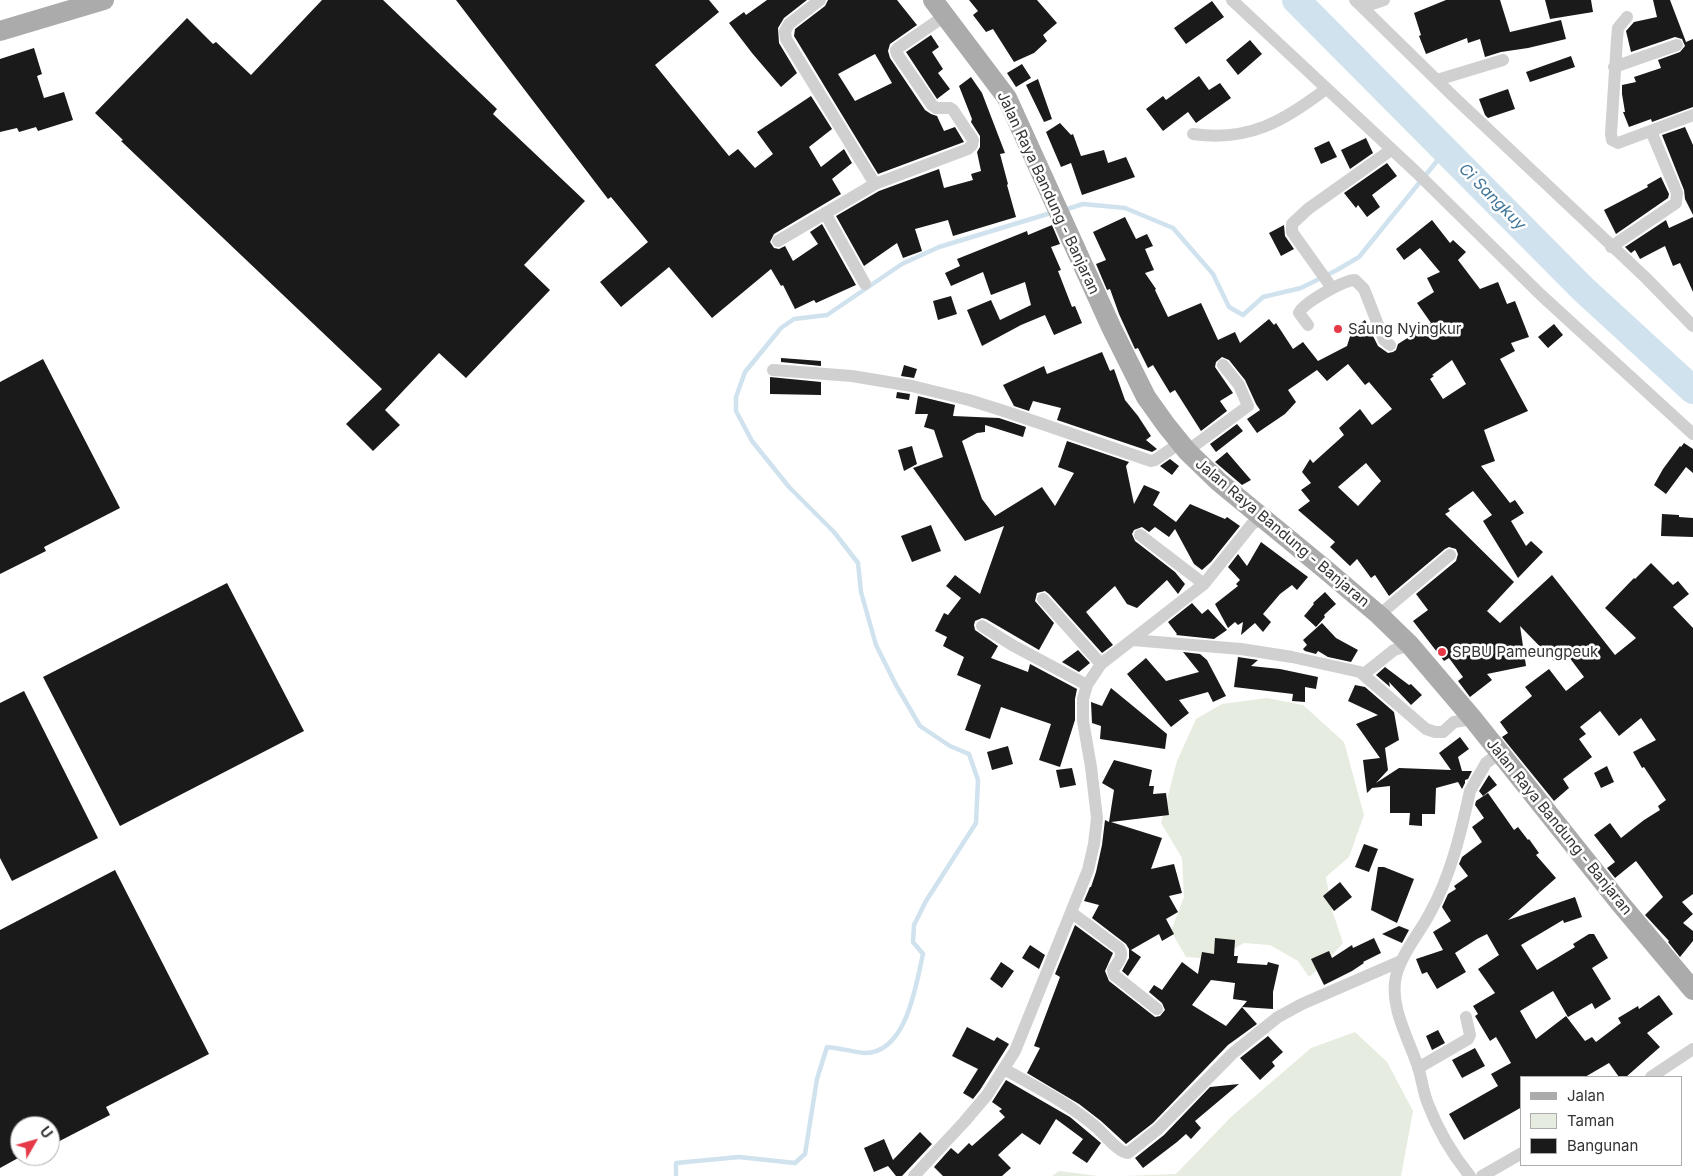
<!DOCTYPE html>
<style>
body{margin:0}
#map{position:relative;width:1693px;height:1176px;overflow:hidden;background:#fff;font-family:Inter,sans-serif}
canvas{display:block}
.legend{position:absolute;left:1520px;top:1076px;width:162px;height:90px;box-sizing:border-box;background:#fff;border:1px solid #adadad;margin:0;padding:6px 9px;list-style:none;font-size:15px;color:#333}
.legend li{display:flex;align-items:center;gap:10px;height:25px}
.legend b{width:25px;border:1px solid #adadad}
.north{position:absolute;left:10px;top:1116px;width:50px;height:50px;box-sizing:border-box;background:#fff;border:1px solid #adadad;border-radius:50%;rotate:52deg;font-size:14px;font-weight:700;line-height:20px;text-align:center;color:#333}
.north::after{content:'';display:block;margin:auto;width:18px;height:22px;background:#e63946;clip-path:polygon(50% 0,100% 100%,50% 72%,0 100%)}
</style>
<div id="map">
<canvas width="1693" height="1176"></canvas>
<ul class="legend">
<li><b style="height:6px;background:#ababab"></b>Jalan</li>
<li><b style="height:14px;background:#e6ecdf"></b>Taman</li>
<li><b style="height:14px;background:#1a1a1a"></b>Bangunan</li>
</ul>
<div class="north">U</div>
</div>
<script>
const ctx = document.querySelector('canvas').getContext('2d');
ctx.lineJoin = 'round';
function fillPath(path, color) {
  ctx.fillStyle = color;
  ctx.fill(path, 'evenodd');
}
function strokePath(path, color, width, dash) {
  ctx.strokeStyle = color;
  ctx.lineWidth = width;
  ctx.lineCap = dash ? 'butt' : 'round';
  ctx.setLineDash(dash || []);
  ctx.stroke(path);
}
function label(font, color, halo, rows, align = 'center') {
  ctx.font = font + ' Inter,sans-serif';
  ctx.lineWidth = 5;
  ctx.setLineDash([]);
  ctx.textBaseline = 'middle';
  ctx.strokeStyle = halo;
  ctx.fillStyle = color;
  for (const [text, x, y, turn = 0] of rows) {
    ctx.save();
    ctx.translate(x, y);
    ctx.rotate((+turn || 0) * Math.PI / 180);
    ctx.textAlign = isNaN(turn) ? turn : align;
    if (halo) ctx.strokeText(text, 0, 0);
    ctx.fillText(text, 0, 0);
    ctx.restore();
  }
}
fillPath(new Path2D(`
 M1267,698l36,7 41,37 20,73 -15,42 -23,20 6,33 11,33 -18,20 -16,14 -11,-16 -28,-16 -26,-2 -28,16 -30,-2 -15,-26 13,-34 -2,-39 -21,-35 16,-62 19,-42 26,-15z
 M1355,1032l32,30 26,49 -12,65h-276l51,-2 55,-57 80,-69z
 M1059,1171l39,5h-46z`), '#e6ecdf');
strokePath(new Path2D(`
 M1064,210l19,-6 42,4 48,20 40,46 16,33 14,8 20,-18 38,-9 36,-18 22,-13 87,-107
 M676,1176v-13l63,-6 56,6 10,-9 12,-75 10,-32c13,1 26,5 38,6 42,0 51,-69 58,-99l-10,-12 1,-17 12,-24 50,-78 2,-43 -9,-26 -19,-8 -30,-20 -24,-41 -20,-40 -15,-53 -3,-29 -24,-31 -45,-45 -37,-46 -16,-30v-14l9,-25 36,-44 13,-9 33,-4 75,-51 37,-17 115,-35`), '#cfe2ee', 4.5);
strokePath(new Path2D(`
 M1296,0l287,289 110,101`), '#cfe2ee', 28);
fillPath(new Path2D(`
 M322,0h61l114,109 -4,5 92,87 -61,64 26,25 -84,88 -27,-25 -54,57 15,15 -27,26 -27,-27 36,-35 -261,-248 2,-1 -28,-27 92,-95 26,26 3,-2 35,33z
 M456,0h253l10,12 -64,53 74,91 9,-7 17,19 18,-14 -16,-22 54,-36 21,33 -23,18 12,20 23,-18 8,14 -20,16 9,15 -67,40 -4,8 4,6 5,1 6,-3 8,15 25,-17 -8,-12 12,-8 34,61 -40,18 -2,-3 -19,9 -12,-24 -2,1 -10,-17 -59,49 -43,-51 -48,40 -21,-25 48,-40 -37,-45 -3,2z
 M767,0h40l-23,18 -6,10 1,15 18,30 -16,14 -29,-34 -23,-30 15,-11 2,3z
 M828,0h69l20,25 -27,19 -2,7 2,7 35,52 6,4 6,2 7,15 11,-4 9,15 -86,32 -84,-138 1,-7 30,-23zM875,54l17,29 -37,18 -17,-27z
 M969,0h68l20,23 -14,12 4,6 -13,12 -20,9 -21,-33 -7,3 -13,-17 5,-4z
 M1446,0h54l10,32 51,-12 5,19 -38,9 -27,4 -16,5 -5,-18 -12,4 -1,-5 -41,16 -7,-18 2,-1 -7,-22z
 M1545,0h46l2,12 -43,7z
 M1653,0h17l16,42 7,-3v68l-41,15 -1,-3 -22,8 -6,-15h2l-3,-18v-9l14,-3 -2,-5 27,-9 -3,-8 22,-8 5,-6 -3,-7 -7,-2 -44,15 -5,-21 8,-9 23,-5z
 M1212,1l12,16 -38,27 -12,-16z
 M931,35l8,12 -7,5 11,17 -5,4 12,16 -13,10 -31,-47z
 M1250,40l12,14 -24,21 -12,-15z
 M34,48l8,26 -5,2 7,22 20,-6 9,28 -35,11 -2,-4 -17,5 -2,-4 -17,4v-73z
 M1571,56l4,11 -45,15 -4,-10z
 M1022,64l9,14 -15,9 -9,-14z
 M1199,76l10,14 11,-7 11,15 -35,25 -8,-11 -25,19 -17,-22 17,-13 3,4z
 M971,77l11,16 23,60 -5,1 8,30 -1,1 9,32 -63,19 -5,-16 -33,9 7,22 -19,7 -6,-15 -33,23 -28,-50 43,-25 60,-22 5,19 29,-8 -2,-6 10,-3 -4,-19 3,-5v-11l-9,-14 1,-3 -13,-33z
 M1038,79l14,40 -8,3 -18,-37z
 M1508,89l7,20 -27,9 -3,-3 -6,-16z
 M1060,123l11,12 2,-1 8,22 23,-6 4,13 18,-6 9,20 -53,18 -11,-32 -10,4 -15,-35z
 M1685,127l8,18v70l-8,-16 -1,-9 -22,-55z
 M1366,138l7,15 -23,16 -9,-19z
 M1329,141l8,16 -16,7 -7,-16z
 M1387,163l10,13 -25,19 8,12 -13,10 -9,-12 -2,3 -12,-15z
 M1661,177l8,17 -1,4 -52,36 -12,-24 44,-23 -1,-2z
 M1125,217l11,22 11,-5 6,12 -8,3 9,21 -9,3 11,16 -1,1 13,27 33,-14 17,37 17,-8 5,11 29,-24 5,6 2,-2 17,26 10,-7 15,19 29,-15 5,-16 13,-10 13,26 10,7 5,-1 3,-2 2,-6 33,-21 -14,-20 17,-11 -7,-14 13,-6 -20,-24 -16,12 -8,-11 36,-29 18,23 3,-3 13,12 -8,8 22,29 18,-7 9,22 8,-3 14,36 -18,6 4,8 -15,8 28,52 -44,19 11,31 -14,5 29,37 5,-3 9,13 -13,8 15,25 5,-5 12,11 -25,26 -35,-57 9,-6 -19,-24 -25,18 2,2 -5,3 69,68 -27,29 13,12 52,-48 63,80 21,-17 -31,-30 29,-30 1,1 16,-16 22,22 5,-4 11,13 -16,13 20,21v266l-11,8 11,12 -10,9 10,8v10l-13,16 -12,-15 1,-1 -24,-26 18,-18 -27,-36 -21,17 -8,-10 8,-6 -21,-27 16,-12 11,15 23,-18 16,-10 -2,-4 8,-6 -22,-33 -2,1 -9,-16 23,-12 -15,-22 -22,18 -19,-25 -20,16 6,7 -7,5 13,18 -29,22 6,9 -15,13 -52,-64 6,-4 -8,-11 32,-26 -7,-9 24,-18 17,22 18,-14 -15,-20 -15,4 -34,-35 6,40 -39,8 5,6 -22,17 -12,-16 5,-4 -14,-19 -5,3 -31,-40 15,-11 -12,-16 40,-33 2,-7 -2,-5 -7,-2 -4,2 -56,47 -14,-21 -4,3 -14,-19 -7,7 -20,-19 5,-5 -37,-32 12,-9 -9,-11 10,-7 -9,-11 8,-13 3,4 31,-28 -5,-7 21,-19 12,16 20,-16 -23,-27 -4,3 -17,-21 -21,17 -10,-11 -29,20 8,12 -11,12 -28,19 -10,-14 13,-9 -4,-6 -11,-24 -16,-20 -7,-3 -6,5 -1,5 18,26 -13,8 7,10 -26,20 -26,-41 -5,3 -17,-28 -5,3 -10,-20 -3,1 -16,-35 -9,-25 -3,1 -11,-26 10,-4 -13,-28zM1452,360l14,24 -23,15 -13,-20 4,-3 -2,-1zM1366,463l15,18 -23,25 -20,-19z
 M1693,217v75l-13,-29 -7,3 -8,-20 -25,13 -5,-9 -4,3 -6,-6 41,-27 3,8z
 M1052,225l8,19 -9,3 10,23 -3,1 14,36 3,-1 7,17 -28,12 -9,-20 -24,10 -39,21 -15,-36 24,-10 9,20 31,-15 -6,-23 -34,13 -8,-23 -32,14 -6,-13 15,-7 -3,-7 70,-28 1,4z
 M1284,225l1,11 9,13 -13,7 -12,-23z
 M951,296l6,18 -19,6 -5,-19z
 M1554,324l9,11 -15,13 -10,-11z
 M1102,352l8,19 4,-2 11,31 13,16 13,20 -5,4 11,9 -5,3 -95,-32 4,-12 -28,-7 -4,10 -15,-5 -11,-21 41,-19 3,8z
 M781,358l40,3v5l-40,-4z
 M43,359l77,149 -76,39 2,4 -46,23v-192z
 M904,365l13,4 -3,9 -13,-2z
 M770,377l51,5v13l-51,-1z
 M897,392l13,2 -1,6 -13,-2z
 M918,396l37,9 -2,11 46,2 27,9 -3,10 -38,-12v7l-8,1 -15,8 20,58 13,17 47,-29 13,19 19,-33 -16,-6 9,-26 62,21 -3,4 8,38 10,-19 16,7 -7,13 23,17 14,-18 35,15 2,-2 13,9 -29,36 -9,8 -8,-6 -19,-35 -6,8 -14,-10 -6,5 -7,-5 -8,3 -2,4 3,7 40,31 10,12 -7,10 -11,-14 -30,28 -10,-4 -12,-18 -29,26 27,33 -11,8 -53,-59 -4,-3 -8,2 -2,8 19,22 -15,27 -53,-31 -4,-1 -7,3 -1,4 1,5 23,16 -7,12 37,14 2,-8 2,1 45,24 -2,10v21l-15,47 -21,-7 12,-36 -50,-17 -11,32 -25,-9 16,-45 -24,-10 7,-18 -21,-11 4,-9 -12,-6 9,-18 4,2 13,-17 -15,-12 9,-11 25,19 24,-68 -39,15 -52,-73 30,-11 -9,-27 -10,-3 4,-13h-13z
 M1237,424l6,7 -27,21 -6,-8z
 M1684,443l9,6v24l-7,-6 -20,27 -12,-9 9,-16 17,-23 1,1z
 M912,446l5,18 -13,7 -6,-21z
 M1227,452l24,28 -9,5 -27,-23z
 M1170,459l9,7 -7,9 -12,-9z
 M1662,514l17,1v2l14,1v19l-32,-1z
 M931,525l10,26 -29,11 -11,-26z
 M1261,542l47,35 -11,13 -5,-5 -12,9 -17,20 8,8 -8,10 -8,-9 -14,12 2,-13 -5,3 -3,-3 -7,6 -13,-24 23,-18 -2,-2 4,-4 -12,-13 10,-13 9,12z
 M227,583l77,148 -184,95 -77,-149z
 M1325,592l11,12 -12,11 1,2 -9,10 -12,-11 10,-12 -1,-1z
 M1192,603l10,11 6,-5 19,21 -13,9 -38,-4 1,-1 -9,-12z
 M1322,623l14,15 22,12 -7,12 -23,-5 -10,-6 -2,3 -11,-3 -2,-2 4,-4 -4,-5z
 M1078,650l12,13 -11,9 -17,-10z
 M1183,652l17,2 7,6 19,36 -13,6 -5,-10 -29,8 10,13 -18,14 -44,-53 19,-16 20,23 33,-9z
 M1238,657l20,3 -7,6 29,3 38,8 -2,12 -11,-2v15l-13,-1 1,-7 -59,-7z
 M1385,667l24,18 2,-1 11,11 -11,10 -22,-23 1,5 -14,-12z
 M1355,685l10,2 29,25 5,28 -14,8 3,22 -12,13 23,-15 52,2 -12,-17 21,-16 9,12 -11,8 4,14h10l-4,8 -3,1v3l-3,6 -4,-7 -22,6 -1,26h-13v12l-13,-1 1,-12h-20v-27l-18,2 -5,5 -4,-33 17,-2 -24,-34 22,-9 -30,-14z
 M1111,688l56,46 -2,15 -65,-10 1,-13 -9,-3 -1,-21 11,4z
 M24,691l74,147 -86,43 -12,-23v-155z
 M1008,746l5,18 -21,6 -5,-18z
 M1114,760l38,10 -3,16h5l-1,8 13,-1 3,22 -58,7 51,16 -11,31 23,-5 8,29 -13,3 9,16 -12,7 8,15 -12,7 -3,-7 -28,16 10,7 -13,19 -6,-5 7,-13v-9l-3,-5 -34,-26 7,-13 -15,-4 6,-14h1l5,-15 6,-27 3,-25 4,2 5,-32 -12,-7z
 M1607,766l7,16 -13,6 -7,-15z
 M1072,768l4,17 -16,3 -4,-18z
 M1489,775l8,10 -14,11 -4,-5z
 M1488,793l26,37 4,-3 10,13 1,-1 10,14 -3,2 20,23 -48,42 67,-23 7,20 -18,6 -1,-3 -42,25 16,25 38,-23 -2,-3 16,-10h5l14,24 -16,10 19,31 -16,10 -3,-6 -24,14 -15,-26 -33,20 16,28 30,-23 19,25 7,-4 4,5 25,-19 -3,-5 20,-12 1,3 20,-14 14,19 -26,19 13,14 -34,30h-7l-10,-14 -24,14h-63v30l-58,33 -15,-26 49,-28 -7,-12 20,-11 -15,-26 -6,4 -15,-25 3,-2 -5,-8 22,-13 -17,-24 21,-14 -12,-21 -10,5 -22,14 11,19 -29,17 -10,-17 -5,2 -6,-15 27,-9 -10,-18 18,-11 -9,-14 6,-13 8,-5 -2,-3 14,-10 -9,-12 3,-7 20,-15 -10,-15 12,-9 -9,-13 1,-4z
 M1364,844l14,5 -9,23 -14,-5z
 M1378,867h6l30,12 -17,44 -26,-13z
 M115,870l94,184 -103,53 4,8 -60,31v-20h-30v31l-20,11v-238z
 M1340,882l12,15 -18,14 -11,-15z
 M1075,925l38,28 -8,18 4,10 46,36 5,-1 5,-6 -3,-7 -13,-11 5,-7 8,5 20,-28 16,12 4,-22 12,2 1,-16 20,2 -1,16h4l-1,7 30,2 1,-3 11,3 -6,27v17l-31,-2 5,-6 -14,-2 2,-16 -24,-3 -19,25 34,21 16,-19 15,17 -29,21 -75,78 -27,21 -25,-23 -22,-17 -52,-31 13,-25 -6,-2 26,-69 -5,-3z
 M1399,926l10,4 -7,13 -20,-9z
 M1374,938l7,15 -18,9 1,1 -12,8 -28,14 -13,-26 18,-8 3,7 20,-13 1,3z
 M1030,945l15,10 -6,14 -17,-11z
 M1001,962l13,9 -12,17 -12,-9z
 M967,1027l27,14 3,-4 12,7 -29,46 -7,9 -10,-6 15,-24 -26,-13z
 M1438,1030l7,13 -13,7 -6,-14z
 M1268,1036l15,16 -11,10 3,4 -15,14 -20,-22z
 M1475,1048l10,18 -23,12 -10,-18z
 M1006,1080l64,37 31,26 -14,20 -15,-10 11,-14 -27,-20 -16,26 -18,-12 -24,22 13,13 -9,8h-59l-9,-9 17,-19 7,6 11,-11 3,3 33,-29 -6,-6 3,-2 -10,-7z
 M1239,1084l-44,37 6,7 -10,11 -5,-5 -9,8 -34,26 -8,-10 29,-23 46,-48z
 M920,1132l12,12 -30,32h-6l-8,-10 -14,6 -10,-24 20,-9 9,21z`), '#1a1a1a');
strokePath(new Path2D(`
 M820,0l-31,24 -4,7 1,8 89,145
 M1232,0l184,172 125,123 152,139
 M1355,0l100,98 191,180 47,48
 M1363,7l21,-7
 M1627,17l-9,11 -1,11 -6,95 1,6 6,3 75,-28
 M1614,67l63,-22
 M1437,80l66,-20
 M1193,134c56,8 91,-13 133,-45
 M825,213l40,71
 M778,241l97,-57 93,-35 4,-4 1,-5 -20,-30 -3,-2h-14l-4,-3 -35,-51 -1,-4 2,-2 48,-33
 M1611,247l65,-44 1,-10 -26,-62
 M1332,288l-40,-56v-8l16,-15 83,-59
 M1308,325l-9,-12c4,-10 45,-33 56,-33l9,9 20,51 6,5
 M773,370l79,6 60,10 57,14 38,12 144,49 4,-1 25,-17
 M1187,451l61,-45 -9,-21 -16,-20
 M1140,535l64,49
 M1043,599l58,65
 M1379,615l71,-60
 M982,626l30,19 75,40
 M1132,640l109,9 51,8 68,15 66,57 9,3h8l11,-10 19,-3
 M1364,674l30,-24 16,-5
 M1072,913l47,35c6,8 -2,15 -6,22l1,5 43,34
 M1418,1068l50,-29 2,-4 -4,-18
 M1004,1069c32,18 64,34 92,58 8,7 23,26 32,26l30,-24 75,-76 45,-36 24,-13 99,-43
 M1651,1077l42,-28
 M914,1176l51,-55 22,-26 28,-44 73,-181 6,-26 3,-26 -6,-51 -8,-46v-22l4,-14 14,-21 103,-80 48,-60 10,-6
 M1470,1176c-18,-22 -32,-46 -42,-72 -5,-12 -6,-25 -10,-37 -9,-28 -29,-60 -22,-91 6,-23 23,-42 34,-63 21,-38 31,-81 40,-122l16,-28 14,-10
 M1482,1176l40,-23`), '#d0d0d0', 12);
strokePath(new Path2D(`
 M933,0l74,98 105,231 34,68 20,28 21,26 32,31 107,88 53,45 31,30 63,74 146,183 74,88
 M0,31l104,-31`), '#ababab', 20);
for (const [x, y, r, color] of [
 [1338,329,5,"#e63946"],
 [1442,652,5,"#e63946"]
]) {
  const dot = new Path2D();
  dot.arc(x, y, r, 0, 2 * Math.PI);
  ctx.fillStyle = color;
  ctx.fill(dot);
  strokePath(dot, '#fff', 2);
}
label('15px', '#333', '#fff', [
 ["Jalan Raya Bandung - Banjaran",1048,193,65],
 ["Jalan Raya Bandung - Banjaran",1282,533,40],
 ["Jalan Raya Bandung - Banjaran",1559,827,51]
]);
label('15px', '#333', '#fff', [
 ["Saung Nyingkur",1348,329],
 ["SPBU Pameungpeuk",1452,652]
], 'left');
label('italic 16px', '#3f7597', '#fff', [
 ["Ci Sangkuy",1492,197,45]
]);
</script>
